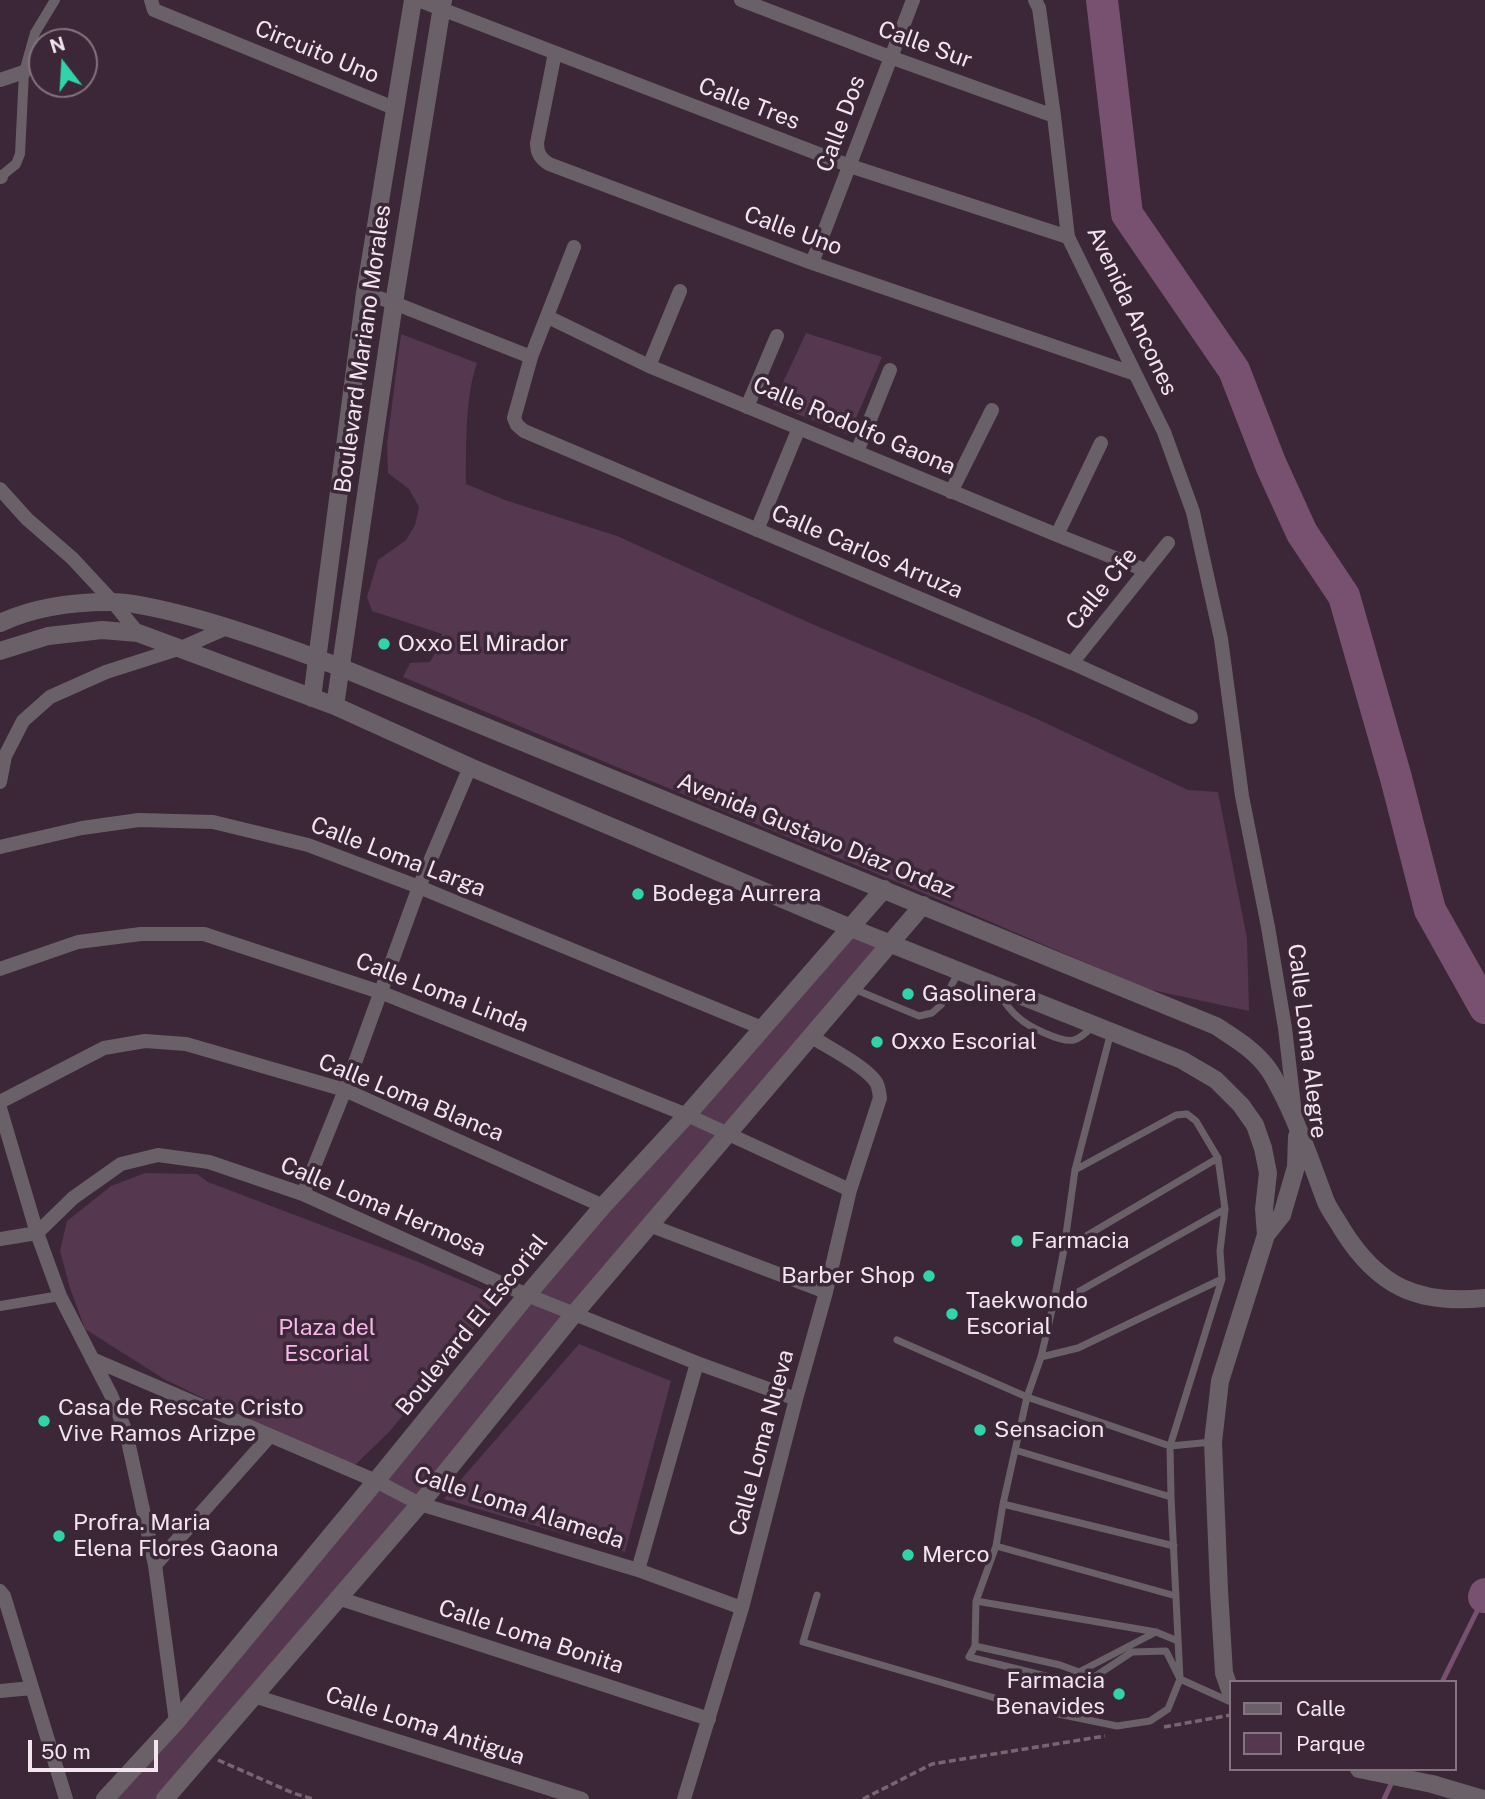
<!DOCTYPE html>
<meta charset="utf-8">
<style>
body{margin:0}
#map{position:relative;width:1485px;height:1799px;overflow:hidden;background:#3b2737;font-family:"Public Sans",sans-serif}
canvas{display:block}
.legend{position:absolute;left:1229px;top:1680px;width:228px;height:91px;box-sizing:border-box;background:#3b2737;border:2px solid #847381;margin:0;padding:9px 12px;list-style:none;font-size:21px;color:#f2e5ef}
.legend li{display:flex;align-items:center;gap:14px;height:35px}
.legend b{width:35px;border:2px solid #847381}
.north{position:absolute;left:28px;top:28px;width:70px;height:70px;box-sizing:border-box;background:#3b2737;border:2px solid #847381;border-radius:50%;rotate:343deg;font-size:19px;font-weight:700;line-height:28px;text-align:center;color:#f2e5ef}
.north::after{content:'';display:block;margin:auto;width:24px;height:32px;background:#30d4aa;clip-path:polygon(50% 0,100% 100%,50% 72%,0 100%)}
.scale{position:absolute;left:28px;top:1740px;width:130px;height:32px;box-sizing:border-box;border:4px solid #f2e5ef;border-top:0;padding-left:9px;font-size:21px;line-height:24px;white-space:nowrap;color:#f2e5ef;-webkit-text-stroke:5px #3b2737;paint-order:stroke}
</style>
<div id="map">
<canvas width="1485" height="1799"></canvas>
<ul class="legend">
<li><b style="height:9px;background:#6a6068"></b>Calle</li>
<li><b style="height:19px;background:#553750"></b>Parque</li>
</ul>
<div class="north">N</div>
<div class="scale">50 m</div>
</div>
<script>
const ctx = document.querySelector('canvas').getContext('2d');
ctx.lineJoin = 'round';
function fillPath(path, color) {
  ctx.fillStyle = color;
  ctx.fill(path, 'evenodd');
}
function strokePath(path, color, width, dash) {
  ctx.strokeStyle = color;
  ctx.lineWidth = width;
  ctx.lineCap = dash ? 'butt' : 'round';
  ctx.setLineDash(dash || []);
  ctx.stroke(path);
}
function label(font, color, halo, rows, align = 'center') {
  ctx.font = font + ' "Public Sans",sans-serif';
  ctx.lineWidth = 7;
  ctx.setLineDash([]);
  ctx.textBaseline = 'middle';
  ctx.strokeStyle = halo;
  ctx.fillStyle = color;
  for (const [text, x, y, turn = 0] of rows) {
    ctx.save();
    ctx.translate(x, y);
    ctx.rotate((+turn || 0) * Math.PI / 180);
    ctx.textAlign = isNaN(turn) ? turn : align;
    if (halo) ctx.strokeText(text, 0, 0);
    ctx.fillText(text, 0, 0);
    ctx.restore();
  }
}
fillPath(new Path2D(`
 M806,333l76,24 -33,78 -76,-31z
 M401,334l76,29c-12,34 -11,84 -11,121l39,16 112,36 195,88 223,94 153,72 30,2 29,146 2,73 -102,-22 -245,-105 -290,-119 -209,-88 7,-14 20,-1 10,-18 2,-10 -70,-23 -5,-14 11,-37 28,-20 9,-15 4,-18 -10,-18 -21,-16 -1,-29z
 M852,931l36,13 -162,188 -37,-17z
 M687,1117l40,18 -153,177 -45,-18z
 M145,1173l52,1 11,8 208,79 84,36 -110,134 -40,39 -186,-91 -79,-50 -15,-41 -10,-37 7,-30 44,-35z
 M527,1297l46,18 -153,188 -43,-22z
 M579,1344l92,37 -46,171 -181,-53z
 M376,1483l43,21 -255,295h-58z`), '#553750');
strokePath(new Path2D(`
 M1442,1682l42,-85
 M1384,1799l9,-19`), '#785070', 5);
strokePath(new Path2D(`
 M1102,0l25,214 107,156 37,95 31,68 42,63 52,182 34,132 55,98
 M1484,1597l1,-3`), '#785070', 32);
strokePath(new Path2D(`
 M1164,1727l67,-12
 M218,1760l75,33 20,6
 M863,1799l69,-35 173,-28`), '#776574', 3.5, [7, 3.5]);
strokePath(new Path2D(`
 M854,989l65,27 13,-3 9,-8 17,-32
 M997,991c6,9 12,19 21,26 9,9 43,26 56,23 7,-2 13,-8 18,-13
 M1111,1032l-36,138 -11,79 -11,57 -12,51 -14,40 -24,107 -7,42 -20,55 -1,45 -6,11 113,28 50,-33 34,-1 14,28 51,23
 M1064,1249l154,-91
 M1053,1306l172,-97
 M897,1340l130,57 143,49 42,-4
 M1041,1357l37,-9 144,-69 -2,-28 5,-42 -7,-51 -22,-37 -9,-7 -11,1 -101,55
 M1015,1450l156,47
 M1003,1504l171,42
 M996,1546l180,50
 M817,1595l-14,47 226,66 88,18 33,-5 18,-12 12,-30 -9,-182 -1,-51 52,-167
 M976,1601l180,31 22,9
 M975,1646l85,19 19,7 77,-40`), '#6a6068', 7);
strokePath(new Path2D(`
 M0,177l16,-13 4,-10 4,-82 11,-39 20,-33
 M0,1306l60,-10`), '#6a6068', 10);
strokePath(new Path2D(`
 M151,0l3,10 240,98
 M418,0l432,166 218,71
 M741,0l149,57 164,59
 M1035,0l4,8 15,108 14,121 96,195 29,80 28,127 21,157 26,131 17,101 10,86
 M555,53l-18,90c0,10 3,15 12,21l263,99 323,111
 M0,80l24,-8
 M0,177h1
 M574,247l-43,110 -17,61 3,7 7,6 548,232 119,54
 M812,263l101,-263
 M365,293l29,10 137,54
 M548,317l101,49 408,169 88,35
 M649,366l31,-75
 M747,407l30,-71
 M857,452l33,-82
 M0,489l27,30 45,39 40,43 26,32
 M951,492l41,-82
 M757,530l42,-102
 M1057,535l44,-92
 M1072,663l96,-120
 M0,782l5,-26 18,-35 27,-24 56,-25 75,-24 48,-21
 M0,847l82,-19 57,-8 74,2 95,23 111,42 343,141
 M0,969l78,-27 63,-8h63l176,58 307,123 163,75
 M0,1102l104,-54 41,-7 41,3 159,46 258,116
 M0,1108l37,125 23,63 51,99 15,37 29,133 21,157
 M303,1194l42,-104 74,-203 51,-120
 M649,1225l177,67
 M0,1239l37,-6 36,-35 48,-34 37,-9 51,7 94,32 224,101 170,68 99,36
 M92,1359l284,122 44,23 218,66 104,38
 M155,1565l114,-128
 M638,1570l59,-207
 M0,1591l4,5 62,203
 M338,1598l371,121
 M0,1691l32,-3
 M254,1696l328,103
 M684,1799l58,-191 54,-209 30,-107 24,-102 30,-92c-1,-6 -1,-11 -4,-16 -11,-16 -47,-34 -64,-45`), '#6a6068', 14);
strokePath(new Path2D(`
 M0,623c34,-16 73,-21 110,-21 23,0 51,7 74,13 54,14 106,33 158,53l874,358c20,13 40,25 53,44 5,7 9,16 13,23 18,35 30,72 44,109 4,9 11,18 16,27 36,58 76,76 143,69
 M0,651l48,-15 54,-6 36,3 197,73 135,61 381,161 331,132 34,20 25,25 14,20 8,23 5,25 -4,36 2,26
 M312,698l53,-405 48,-293
 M335,706l59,-403 49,-303
 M1231,1693l-7,-20 -5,-83 -6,-148 7,-61 46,-146 16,-20 14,-48 1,-31
 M1359,1769l73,15 51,15
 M105,1799l71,-77 200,-241 151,-186 76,-89 84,-91 197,-226
 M165,1799l255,-295 154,-190 349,-409`), '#6a6068', 18);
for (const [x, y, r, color] of [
 [384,644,7,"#30d4aa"],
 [638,894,7,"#30d4aa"],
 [908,994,7,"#30d4aa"],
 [877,1042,7,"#30d4aa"],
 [1017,1241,7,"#30d4aa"],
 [929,1276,7,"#30d4aa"],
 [952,1314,7,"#30d4aa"],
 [44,1421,7,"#30d4aa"],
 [980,1430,7,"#30d4aa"],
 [59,1536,7,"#30d4aa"],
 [908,1555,7,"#30d4aa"],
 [1119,1694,7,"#30d4aa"]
]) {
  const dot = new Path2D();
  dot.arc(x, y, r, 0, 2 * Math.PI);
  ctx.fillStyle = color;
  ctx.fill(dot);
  strokePath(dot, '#3b2737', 2.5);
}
label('23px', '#f2e5ef', '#3b2737', [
 ["Calle Sur",925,45,20],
 ["Circuito Uno",317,52,22],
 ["Calle Tres",749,104,21],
 ["Calle Dos",841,124,-70],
 ["Calle Uno",793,231,20],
 ["Avenida Ancones",1132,311,65],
 ["Boulevard Mariano Morales",363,349,-82],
 ["Calle Rodolfo Gaona",854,426,23],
 ["Calle Carlos Arruza",867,552,23],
 ["Calle Cfe",1102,589,-51],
 ["Avenida Gustavo Díaz Ordaz",816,836,22],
 ["Calle Loma Larga",398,857,21],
 ["Calle Loma Linda",442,993,21],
 ["Calle Loma Alegre",1307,1041,83],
 ["Calle Loma Blanca",411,1098,22],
 ["Calle Loma Hermosa",383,1207,23],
 ["Boulevard El Escorial",472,1325,-51],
 ["Calle Loma Nueva",762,1443,-75],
 ["Calle Loma Alameda",519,1508,18],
 ["Calle Loma Bonita",531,1637,18],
 ["Calle Loma Antigua",425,1726,18]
]);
label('23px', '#f2e5ef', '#3b2737', [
 ["Oxxo El Mirador",398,644],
 ["Bodega Aurrera",652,894],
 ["Gasolinera",922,994],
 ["Oxxo Escorial",891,1042],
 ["Farmacia",1031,1241],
 ["Barber Shop",915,1276,"right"],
 ["Taekwondo",966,1301],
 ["Escorial",966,1327],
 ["Casa de Rescate Cristo",58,1408],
 ["Vive Ramos Arizpe",58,1434],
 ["Sensacion",994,1430],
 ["Profra. Maria",73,1523],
 ["Elena Flores Gaona",73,1549],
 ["Merco",922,1555],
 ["Farmacia",1105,1681,"right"],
 ["Benavides",1105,1707,"right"]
], 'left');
label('23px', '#f8b6ea', '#3b2737', [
 ["Plaza del",327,1328],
 ["Escorial",327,1354]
]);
</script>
